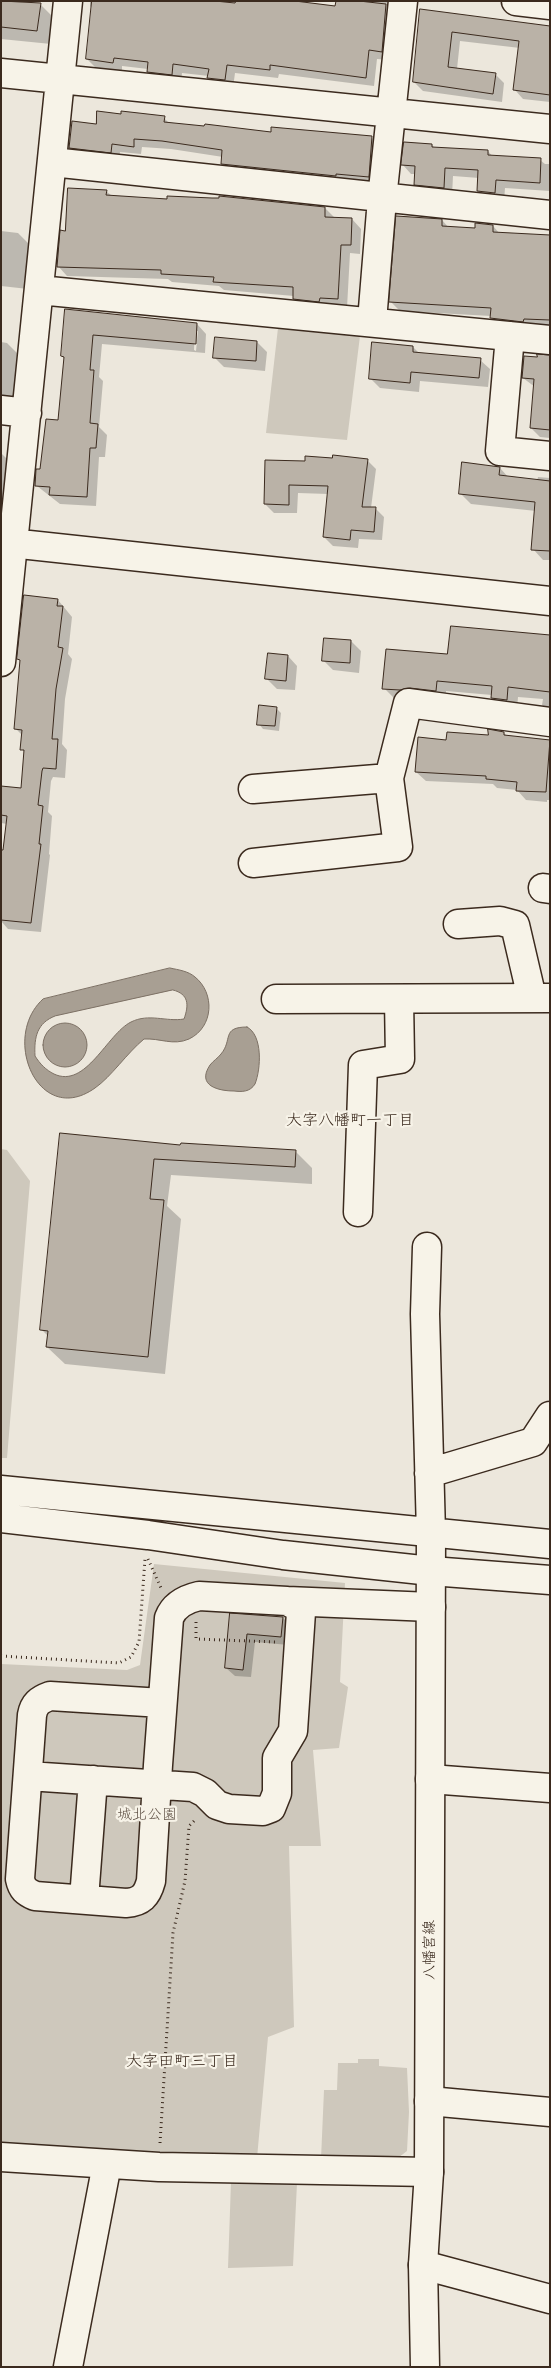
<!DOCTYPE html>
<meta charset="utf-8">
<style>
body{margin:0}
#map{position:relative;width:551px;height:2368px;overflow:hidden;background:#ece7dc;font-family:"Playpen Sans",sans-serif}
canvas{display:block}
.frame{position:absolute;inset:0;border:2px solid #3b2a1e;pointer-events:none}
</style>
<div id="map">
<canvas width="551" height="2368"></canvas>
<div class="frame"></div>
</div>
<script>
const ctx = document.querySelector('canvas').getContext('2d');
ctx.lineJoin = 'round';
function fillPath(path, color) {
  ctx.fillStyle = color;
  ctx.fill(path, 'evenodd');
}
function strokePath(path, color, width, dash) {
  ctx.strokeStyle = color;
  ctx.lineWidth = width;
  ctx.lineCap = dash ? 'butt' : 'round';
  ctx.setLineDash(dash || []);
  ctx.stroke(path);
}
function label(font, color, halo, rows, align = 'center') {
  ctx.font = font + ' "Playpen Sans","Klee One",sans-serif';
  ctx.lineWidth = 4.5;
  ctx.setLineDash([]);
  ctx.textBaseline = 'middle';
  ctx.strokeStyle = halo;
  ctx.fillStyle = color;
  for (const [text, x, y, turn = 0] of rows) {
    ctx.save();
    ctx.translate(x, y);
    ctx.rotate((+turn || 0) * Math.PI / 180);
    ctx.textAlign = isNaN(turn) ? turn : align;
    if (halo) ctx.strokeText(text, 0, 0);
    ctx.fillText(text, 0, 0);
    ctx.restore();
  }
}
fillPath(new Path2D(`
 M278,328l82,8 -13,104 -81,-7z
 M1,1149l6,1 23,31 -23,277h-6z
 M154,1564l191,19 -5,99 8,5 -9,61 -26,2 8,96h-32l5,181 -26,10 -11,121 -256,-10v-484l126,6 13,-5z
 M358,2059h21v7l28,2 2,44 -2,39 -13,10 -73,-2 3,-69h13l1,-27h20z
 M231,2182l66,1 -4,83 -65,2z`), '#cec8bc');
const water = new Path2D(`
 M170,968c9,2 18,3 25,9 20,16 19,50 -6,62 -16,7 -29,-1 -45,0 -17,14 -33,38 -49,49 -56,40 -95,-50 -52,-89zM173,990c16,4 16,15 11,29 -18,3 -35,-6 -53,3 -24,12 -45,67 -77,52 -8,-4 -14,-10 -19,-18 -1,-19 2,-33 20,-40z
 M43 1045a22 22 0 1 1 44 0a22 22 0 1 1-44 0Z
 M247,1027c16,8 14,42 8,57 -5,8 -13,8 -21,7 -15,0 -38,-5 -24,-26 3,-4 8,-7 11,-11 12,-14 0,-27 26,-27z`);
fillPath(water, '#a89f93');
strokePath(water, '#7c7064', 1);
fillPath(new Path2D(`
 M1,1l39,3 14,14 -3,26 -50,-5z
 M90,1h193l53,7 16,-7h36l-1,6 7,7 -4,46 -13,-1 -3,27 -95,-12 -1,4 -43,-5 -2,15 -16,-1 -8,-11 -27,-3 -1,10 -24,-3 -9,-8v-3l-26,-3v5l-26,-3 -9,-9 6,-50 -3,-3z
 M421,10l129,17v75l-27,-3 -8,-9 5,-42 -60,-7 -3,28 38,5 9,9 -2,19 -79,-11 -9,-9z
 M164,118l6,6 102,9 100,5 8,8 -4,38 -145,-12 -9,-8 1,-7 -52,-8 -29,-2 -1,7 -21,-2 -1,8 -41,-4 -8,-8 27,-23z
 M432,145l3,3 53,3 5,6 47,3 5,4h5v27l-45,-3 -1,14 -17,-2 -9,-9 1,-13 -26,-2 -1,20 -28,-3 -9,-9v-10h-4l-8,-9z
 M106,191l6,5 213,12 9,9 18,2 9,10 -1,25 -10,-1 -3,55h-44l-9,-9v-3l-70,-6 -5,-4 -47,-4 -4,-3 -101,-3 -9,-10 8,-34z
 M442,220l7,8 27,1 17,-3 7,8 49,2 1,-4v97l-49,-3 -10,-10 -91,-5 -9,-9z
 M1,231l17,2 14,14 -4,42 -27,-3z
 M66,311l131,13 9,10 -1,19 -103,-9 -3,33 4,4 -4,46 8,8 -2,22h-6l-3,49 -36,-2 -23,-18 22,-65 6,-62 -3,-3zM195,331h3l-2,20 -2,-1z
 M1,342l6,1 14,14 -3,41 -17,-1z
 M257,342l10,10 -2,19 -41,-4 -10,-10z
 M413,347l7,7 60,6 10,9 -2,18 -68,-6 -1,11 -39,-4 -10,-10z
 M550,360v78l-10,-1 -9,-9 4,-41 -12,-9z
 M1,453l18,18 -3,36 -15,-1z
 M367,460l9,9 -5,39h4l9,9 -2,23 -23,-1 -1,9 -25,-2 -9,-9 4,-43 -30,-1 -1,20h-23l-9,-9 41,-42z
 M500,468l9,10 28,3 1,-4 12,1v82h-7l-10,-11 3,-38 -65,-7 -11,-11z
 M58,600l14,17 -4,37 4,5 -7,40 -3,45 5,6 -2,28 -12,-1 -2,4 -3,31 4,4 -3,38 1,1 -9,77 -33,-3 -7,-8v-70h3l3,-27 -6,-1v-36l21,2 3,-36 -3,-4 1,-13 -8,-8 6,-67 -3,-2z
 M550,636v76l-8,-7 1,-6 -25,-2 -1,13 -15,-2 -10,-10v-3l-46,-4v9h-36l-16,-2 -10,-10 64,-32z
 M351,641l10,10 -2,22 -26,-3 -10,-10z
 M288,656l9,10 -2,24 -18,-1 -10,-10z
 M276,708l5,5 -2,18 -16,-2 -4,-5z
 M504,733l4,4 42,5v58h-3v2l-21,-2 -9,-10 -20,-2 -4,-4 -67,-3 -10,-9 31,-31z
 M61,1134l121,12 113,5 17,17v16l-141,-9 -4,31 14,13 -16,155 -100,-10 -18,-17 1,-11 -7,-7z
 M231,1615l52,3 8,8 -2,19 -34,-3 -4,35 -16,-1 -9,-8z`), '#0003');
const building = new Path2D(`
 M1,1l40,2 -4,28 -36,-4z
 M92,1h123l20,2 1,-2h59l40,5 1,-5h23l27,3 -4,48 -13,-2 -3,28 -96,-13v5l-43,-5 -2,15 -18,-2 2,-9 -36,-5 -1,11 -25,-3 1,-10 -34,-4 -1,5 -27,-4z
 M420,9l130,17v69l-37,-5 6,-49 -67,-9 -4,35 48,6 -3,21 -80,-12z
 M97,111l24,3v-3l44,5 -1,6 40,4 1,-2 66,8v-5l101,9 -3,41 -33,-3v2l-115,-12 1,-14 -60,-9 -28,-2v8l-22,-3 -1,9 -42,-5 3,-27 24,3z
 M404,142l28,2v3l56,3v5l53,3 -1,25 -44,-3 -1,13 -18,-2 1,-21 -33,-2 -1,20 -30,-3 1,-19 -14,-1z
 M68,188l39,2 -1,5 61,4v-3l45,2h7v-2l106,11v10l27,1 -1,27h-10l-3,54 -18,-1 -1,4 -26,-3v-12l-80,-5 1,-5 -53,-3v-4l-104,-3 3,-37 5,1z
 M396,216l46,3v7l33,2v-5l18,2v7l57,3v85l-26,-1 -1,3 -33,-4 1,-10 -102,-6z
 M65,309l132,14 -1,21 -103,-9 -3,35h4l-4,53 8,1 -2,24h-6l-3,49 -38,-2 1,-8 -15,-1 1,-17h4l6,-50 12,1 6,-63 -3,-1z
 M215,337l42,4 -1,20 -43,-3z
 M372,342l41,4v6l68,6 -2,20 -68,-6 -1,11 -41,-4z
 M537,354l13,1v75l-20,-2 4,-49 -12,-1 2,-22 13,1z
 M333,455l35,4 -6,48h14l-2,25 -23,-2 -1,10 -27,-3 5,-51 -39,-1v20l-25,-1 1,-44 40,1v-5l27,2z
 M462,462l38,5 -1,8 51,6v70l-19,-1 4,-48 -76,-8z
 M24,595l34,4 -1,7h6l-5,41 5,1 -7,41 -4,50h6l-2,30 -13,-1 -1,3 -4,34 5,1 -4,38h2l-10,79 -30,-3v-70h2l4,-34 -6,-1v-29l20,2 3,-38h-4l2,-20 -8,-1 6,-69 -3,-1z
 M451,626l99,9v57l-42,-5 -1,13 -16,-2 1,-12 -55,-5 -1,10 -26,-3 -10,2 -18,-1 4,-40 61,5z
 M324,638l27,2 -1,23 -28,-2z
 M268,653l20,2 -2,26 -21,-2z
 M259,705l18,2 -2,19 -18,-1z
 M488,729l16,3v3l46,5 -4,52 -30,-1 1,-9 -31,-3v-3l-71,-4 3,-35 28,3 1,-8 41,3z
 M60,1133l120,12 1,-2 115,7 -1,17 -141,-8 -4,40 14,1 -16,157 -102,-10 2,-16 -8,-1z
 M230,1613l53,4 -2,20 -34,-3 -4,36 -18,-2z`);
fillPath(building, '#bab2a7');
strokePath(building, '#3b2a1e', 1);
const minor = new Path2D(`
 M516,1l34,4
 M1,73l549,56
 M52,162l498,53
 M39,290l511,50
 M372,321l10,-122 21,-198
 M510,336l-10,115 50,5
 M1,410l26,3
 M1,542l549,59
 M1,662l67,-661
 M253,789l136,-11
 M253,863l145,-16 -9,-69 19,-75 142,19
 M543,888l7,1
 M458,924l42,-3 15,4 17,73
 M276,999l274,-1
 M358,1212l5,-147 37,-6 -1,-60
 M427,1247l-2,67 6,219
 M429,1473l104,-31 17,-26
 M1,1490l549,54
 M1,1518l147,17 135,20 148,16 119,9
 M287,1601l144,6
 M28,1776l165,11 12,6 12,12 12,4 34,2 8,-3 6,-15v-35l16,-27 8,-119 -3,-5 -11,-6 -88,-5c-13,3 -25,9 -30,22l-11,147 -7,116c-4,15 -10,21 -25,22l-91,-7c-9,-4 -13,-7 -15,-17l12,-164c2,-11 7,-15 18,-19l112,7
 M430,1779l120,9
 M84,1899l9,-119
 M429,2101l121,11
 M1,2157l158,10 270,5
 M423,2265l127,34
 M68,2367l39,-203`);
const major = new Path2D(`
 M425,2367l-2,-102 6,-93 2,-639`);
strokePath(minor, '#3b2a1e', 31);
strokePath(major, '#3b2a1e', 31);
strokePath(new Path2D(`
 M148,1559l13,29
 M196,1622v17l79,3
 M1,1656l118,7 12,-6 8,-15 6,-83
 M160,2143l13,-210 12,-52 4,-55 7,-7`), '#3b2a1e', 3, [1, 4]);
strokePath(minor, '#f7f3e8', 28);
strokePath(major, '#f7f3e8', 28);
label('15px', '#605246', '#f7f3e8', [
 ["城北公園",147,1815]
]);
label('15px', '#3b2a1e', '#f7f3e8', [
 ["八幡宮線",430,1950,-90]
]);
label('16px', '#3b2a1e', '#f7f3e8', [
 ["大字八幡町一丁目",350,1121],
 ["大字田町三丁目",182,2062]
]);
</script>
